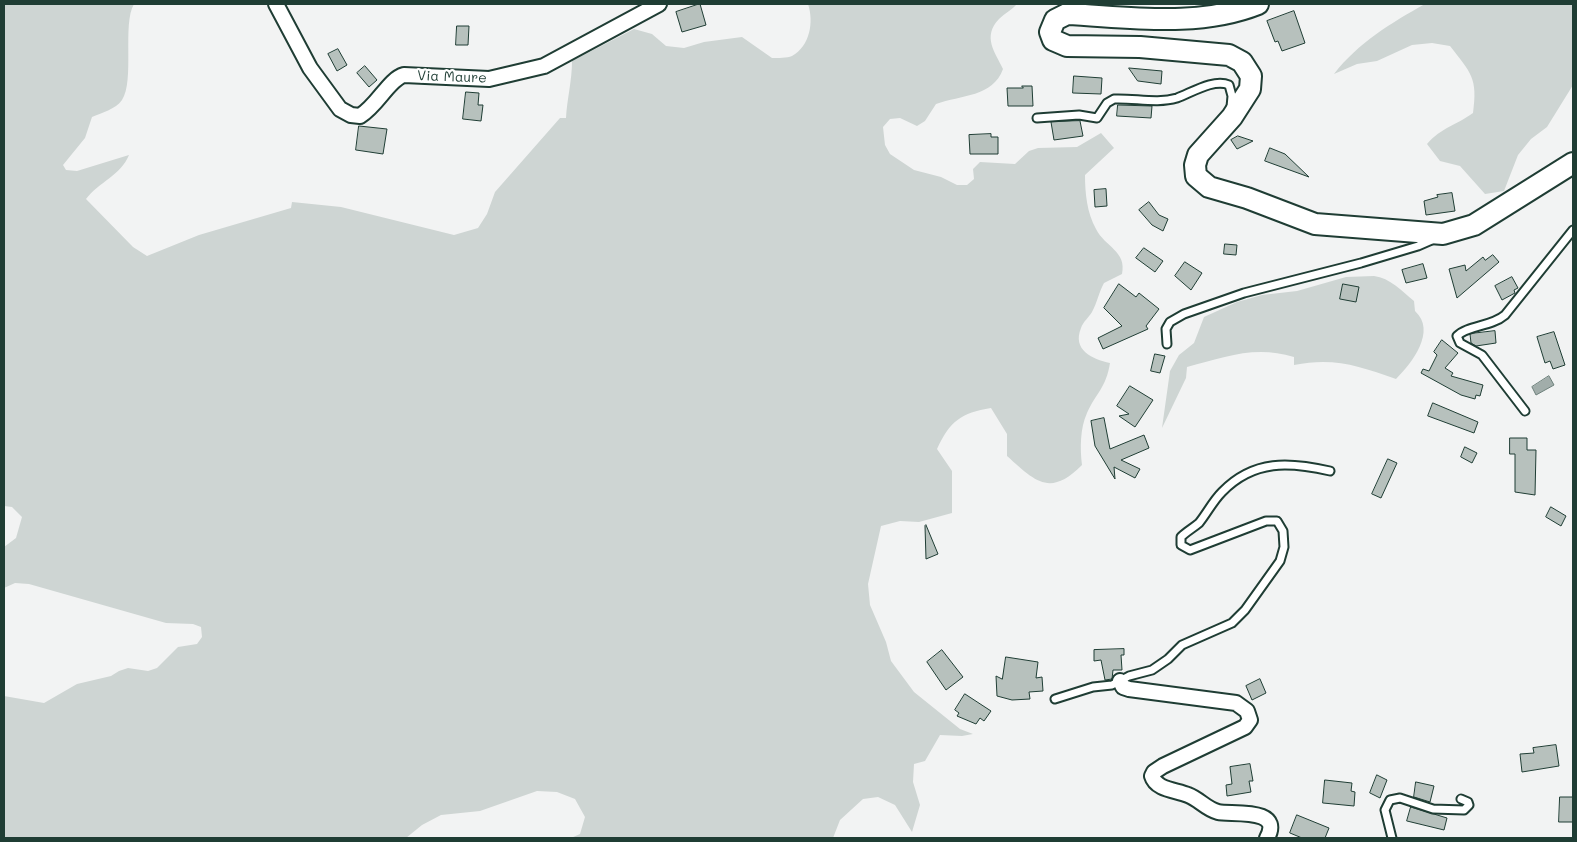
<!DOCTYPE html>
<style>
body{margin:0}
#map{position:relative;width:1577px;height:842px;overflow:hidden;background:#f2f3f3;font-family:Mali,sans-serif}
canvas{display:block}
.frame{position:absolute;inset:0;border:5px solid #1f3d34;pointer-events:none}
</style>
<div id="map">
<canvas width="1577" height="842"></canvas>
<div class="frame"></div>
</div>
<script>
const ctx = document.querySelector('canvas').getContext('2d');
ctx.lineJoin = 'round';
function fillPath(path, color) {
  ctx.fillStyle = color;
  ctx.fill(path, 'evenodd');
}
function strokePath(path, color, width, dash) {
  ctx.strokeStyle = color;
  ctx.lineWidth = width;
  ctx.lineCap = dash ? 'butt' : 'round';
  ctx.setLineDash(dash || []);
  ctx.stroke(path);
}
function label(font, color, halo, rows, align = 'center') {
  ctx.font = font + ' Mali,sans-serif';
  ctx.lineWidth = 4.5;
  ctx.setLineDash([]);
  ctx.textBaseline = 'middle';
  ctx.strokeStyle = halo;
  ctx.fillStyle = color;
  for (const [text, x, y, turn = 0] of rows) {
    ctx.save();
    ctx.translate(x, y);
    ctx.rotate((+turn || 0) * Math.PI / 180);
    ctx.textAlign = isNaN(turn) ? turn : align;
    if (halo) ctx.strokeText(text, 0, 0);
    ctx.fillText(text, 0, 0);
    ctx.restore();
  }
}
fillPath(new Path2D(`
 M4,4h130c-12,20 1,77 -12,96 -6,9 -21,13 -30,17l-7,21 -22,27 3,5 11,1 52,-16c-8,20 -30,27 -43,44l47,48 14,9 52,-21 92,-27 1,-6 49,5 113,28 24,-7 9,-14 8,-22 65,-74h6c1,-19 6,-37 6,-57l62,-32 18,5 14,12 18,2 20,-6 38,-5 30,21c6,0 15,0 20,-2 18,-10 22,-34 16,-52h209c-5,6 -12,9 -18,15 -17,18 -4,33 4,50 -10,28 -42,26 -67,35l-11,17 -8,5 -17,-8 -10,1 -7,8 2,18 5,9 24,16 27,7 16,8h10l7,-6 -1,-10 7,-7 35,2 14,-13 9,-3 39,-1 24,-14 13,15 -29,27c0,18 2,38 11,54 9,18 31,22 26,45l-18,9c-5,9 -7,20 -12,29 -3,5 -9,10 -11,16 -9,22 11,31 29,35 -4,25 -14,30 -23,50 -7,15 -7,36 -5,52 -32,32 -46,17 -75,-9v-22l-16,-26c-30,5 -41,13 -54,41l15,22v42l-33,9 -19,-1 -19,5 -13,58 2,21 16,37 5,19 23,31 46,37 13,5 -11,2 -22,-1 -15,26 -11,3 -1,18 7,23 -8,27 -17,-27 -17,-8 -15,2 -23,21 -7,18h-262l9,-4 5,-17 -10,-18 -18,-7 -20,-1 -57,20 -39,4 -19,10 -16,13h-402v-142l40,7 33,-19 34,-8 8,-5 9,-3 20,3 9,-3 21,-21 19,-3 5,-7 -1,-10 -8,-3 -27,-1 -137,-39 -14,-1 -11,5v-41l12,-9 6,-21 -10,-10 -8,-1z
 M1425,4h148v81l-26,42 -16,12 -13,16 -14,36 -19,3 -25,-28 -20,-5 -13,-17c15,-17 28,-18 46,-31 5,-35 -2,-40 -23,-67l-18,-3 -20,2 -35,16 -20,3 -23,10c24,-31 57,-51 91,-70z
 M1374,276c16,2 28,15 40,25l1,10c22,20 -3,52 -19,68 -37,-13 -62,-22 -102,-14v-8c-39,-12 -69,0 -107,10l-1,11 -24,50 8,-57 9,-16 15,-12 10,-26 33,-15 25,-7 35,-4 49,-14z`), '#ced5d3');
const water = new Path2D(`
 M1549,376l5,9 -18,10 -4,-8z`);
fillPath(water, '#a1adaa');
strokePath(water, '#6d807b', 1);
const building = new Path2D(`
 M700,4l6,21 -24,7 -6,-20z
 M1294,11l11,32 -23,8 -4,-10 -3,1 -8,-21z
 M457,26h12l-1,19h-12z
 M338,49l9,16 -10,6 -9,-17z
 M365,66l12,14 -8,7 -12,-14z
 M1129,68l33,3 -1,13 -23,-3z
 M1074,76l28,2 -1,16 -28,-1z
 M1022,86h10l1,20h-25l-1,-18h16z
 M466,92l13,1 -1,12h5l-2,16 -18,-2z
 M1118,105l34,1 -1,12 -34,-2z
 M1080,121l3,15 -29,4 -3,-18z
 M359,126l28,3 -4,25 -27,-4z
 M991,134v3h7v17h-28l-1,-19z
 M1238,136l15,5 -16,8 -6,-9z
 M1270,148l15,6 24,23 -44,-16z
 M1106,189l1,17 -12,1 -1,-17z
 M1452,193l3,18 -29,4 -2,-14 14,-4 -1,-2z
 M1149,202l10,13 9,4 -5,12 -11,-6 -13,-15z
 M1225,244l12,1 -1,10 -12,-1z
 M1144,248l19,13 -8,11 -19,-14z
 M1493,255l6,7 -42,36 -8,-29 16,-4 1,6 17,-14 2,3z
 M1185,262l17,11 -11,17 -16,-14z
 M1423,264l4,14 -21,5 -4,-13z
 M1512,277l6,11 -4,2 1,3 -13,7 -7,-14z
 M1119,284l17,13 3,-4 20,16 -13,17 2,3 -45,20 -5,-11 24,-12 -18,-18z
 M1343,284l16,3 -3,15 -16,-3z
 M1495,331l1,12 -20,3 -5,-3 -1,-9z
 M1554,332l11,33 -12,4 -3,-8 -5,2 -8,-26z
 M1442,340l16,13 -13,15 8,5 -2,3 32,9 -3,11 -4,-1 -1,4 -14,-4 -40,-22 2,-4 6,2 8,-16 -3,-3z
 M1155,354l10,2 -5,17 -9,-2z
 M1130,386l23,14 -18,27 -16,-11 10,-2 -12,-8z
 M1433,403l45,19 -4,11 -46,-17z
 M1104,418l6,31 34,-14 5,13 -28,12 19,9 -5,9 -21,-11 1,12 -20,-33 -4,-25z
 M1510,438h17v12h9l-1,45 -20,-3v-38h-5z
 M1465,447l12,6 -5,10 -11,-6z
 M1388,459l9,4 -16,35 -9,-4z
 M1551,507l15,9 -5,10 -15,-9z
 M926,525l12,29 -12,5 -1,-33z
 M1124,649v6h-3l1,15h-9l-1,9 -7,1 -4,-20 -7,1v-11z
 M942,650l21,27 -17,13 -19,-28z
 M1006,657l32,5 -2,16 6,-1 1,14 -14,1 1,7 -18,1 -15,-4 -1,-20 6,3z
 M1260,679l6,14 -14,7 -6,-14z
 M965,694l26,17 -7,10 -4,-3 -4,6 -19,-8 2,-3 -4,-3z
 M1556,745l3,21 -37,6 -2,-18 14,-1 -1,-5z
 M1250,764l3,17h-4l2,11 -24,4 -1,-11 6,-1 -2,-17z
 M1377,775l10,5 -7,18 -10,-5z
 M1325,780l27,3 -1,8 4,1 -1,14 -31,-3z
 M1416,782l18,4 -4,16 -16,-5z
 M1560,797h13v25h-14z
 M1411,807l36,11 -3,12 -37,-9z
 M1297,815l32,13 -4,10h-23l-12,-5z`);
fillPath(building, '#b7c1bd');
strokePath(building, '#1f3d34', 1);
const lane = new Path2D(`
 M1037,118l42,-3 18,3 10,-15 7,-4c21,-1 43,5 63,-1 14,-5 37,-20 52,-13l3,11 -1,11
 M1167,344l-1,-15 4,-7 14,-8 60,-21 117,-30 57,-17 16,-7
 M1525,411l-43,-56 -22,-12 -3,-7c11,-11 34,-9 48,-21l68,-85
 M1055,699l38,-12 19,-2 17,-9 23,-6 16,-11 14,-14 50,-22 13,-13 35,-49 4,-14 -1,-16 -6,-10h-11l-76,29 -9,-5v-8c5,-5 12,-9 18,-14 8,-10 14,-22 23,-31 32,-33 68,-30 108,-21
 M1392,838l-7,-28 5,-10 10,-2 33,11 31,1 5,-5 -1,-3 -7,-3`);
const street = new Path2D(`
 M276,4l34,64 30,41 11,6 9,1c18,-11 29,-37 44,-41l85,4 55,-13 115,-62
 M1120,681l3,6 6,2 107,14 11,8 3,9 -5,7 -82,39 -9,6 -2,4c4,14 25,14 36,19 11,4 18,14 30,17 13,3 66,-5 49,26`);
const secondary = new Path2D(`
 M1258,4c-60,24 -128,13 -191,10l-12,6 -5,12 3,8 14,6 73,1 89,8 13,7 9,14 -1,13 -18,28 -34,38 -3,10 1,11 13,11 38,11 68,26 128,10 31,-9 99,-62`);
strokePath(lane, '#1f3d34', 11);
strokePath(street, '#1f3d34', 18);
strokePath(secondary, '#1f3d34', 24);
strokePath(lane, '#fff', 7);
strokePath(street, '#fff', 14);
strokePath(secondary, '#fff', 20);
label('14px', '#1f3d34', '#fff', [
 ["Via Maure",452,77,2]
]);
</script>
